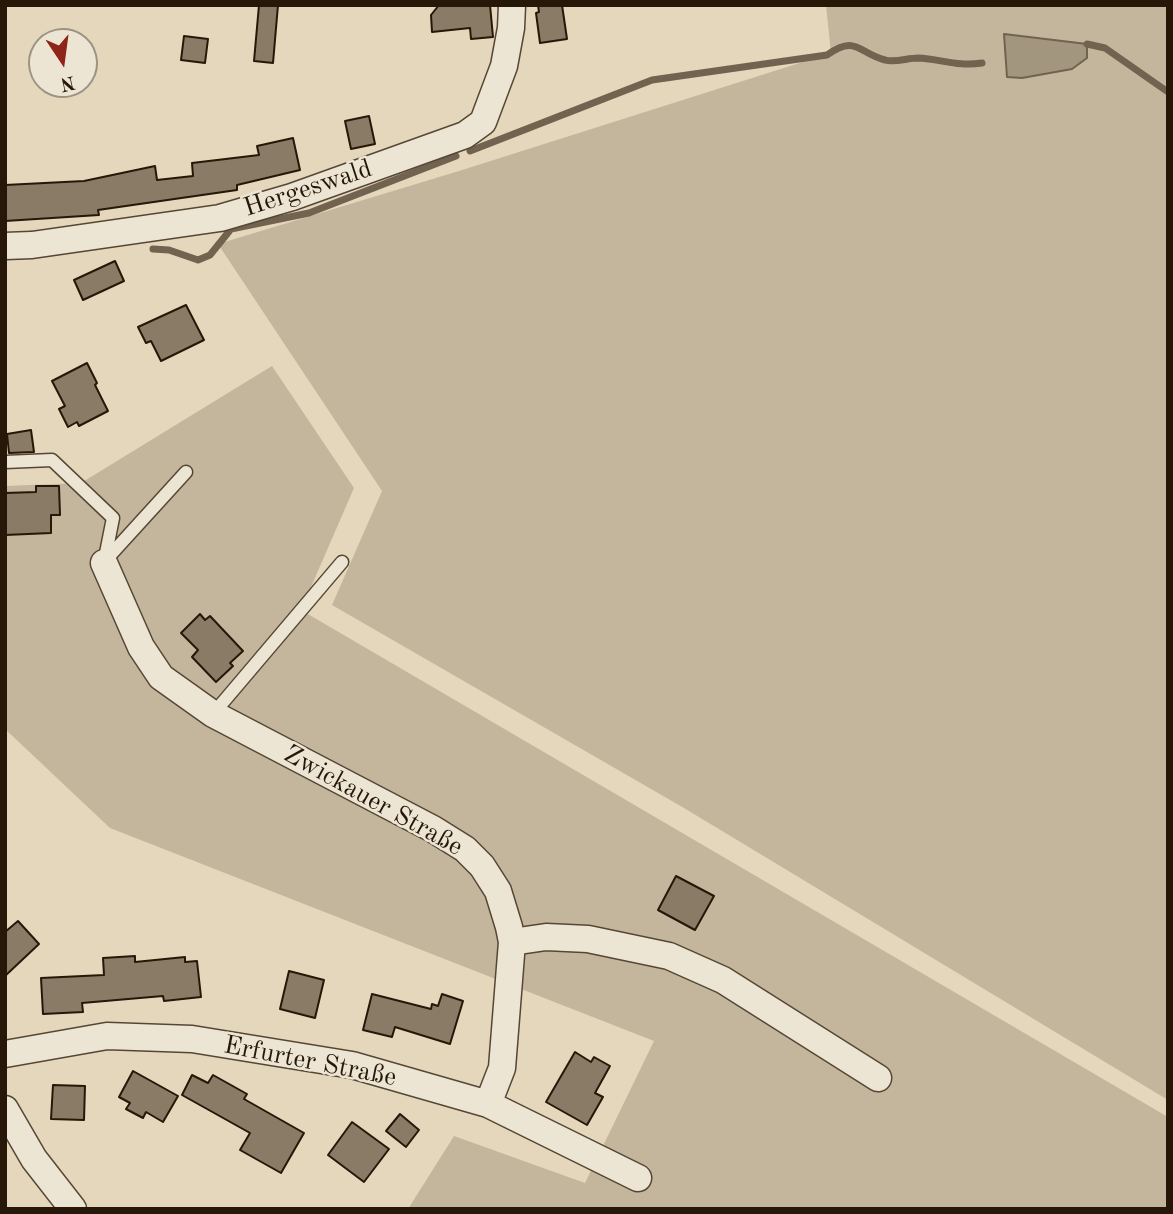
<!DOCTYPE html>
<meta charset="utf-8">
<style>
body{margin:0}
#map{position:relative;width:1173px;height:1214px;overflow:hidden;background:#e4d7bc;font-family:"Old Standard TT",serif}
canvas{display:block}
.frame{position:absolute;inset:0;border:7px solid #261708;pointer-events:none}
.north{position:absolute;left:28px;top:28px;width:70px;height:70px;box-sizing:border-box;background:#ede5d3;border:2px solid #9d9382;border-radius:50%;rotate:167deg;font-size:19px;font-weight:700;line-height:28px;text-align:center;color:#261708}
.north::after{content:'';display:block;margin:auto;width:24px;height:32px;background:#8f2418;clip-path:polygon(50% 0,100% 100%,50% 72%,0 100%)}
</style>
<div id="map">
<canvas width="1173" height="1214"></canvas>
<div class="frame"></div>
<div class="north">N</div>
</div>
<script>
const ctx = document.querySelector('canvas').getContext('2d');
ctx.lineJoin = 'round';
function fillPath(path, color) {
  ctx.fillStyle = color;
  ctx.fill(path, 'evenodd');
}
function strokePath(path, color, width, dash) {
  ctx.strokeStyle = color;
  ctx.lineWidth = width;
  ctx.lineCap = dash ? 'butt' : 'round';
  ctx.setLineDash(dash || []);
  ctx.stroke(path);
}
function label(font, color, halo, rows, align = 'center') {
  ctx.font = font + ' "Old Standard TT",serif';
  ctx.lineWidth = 5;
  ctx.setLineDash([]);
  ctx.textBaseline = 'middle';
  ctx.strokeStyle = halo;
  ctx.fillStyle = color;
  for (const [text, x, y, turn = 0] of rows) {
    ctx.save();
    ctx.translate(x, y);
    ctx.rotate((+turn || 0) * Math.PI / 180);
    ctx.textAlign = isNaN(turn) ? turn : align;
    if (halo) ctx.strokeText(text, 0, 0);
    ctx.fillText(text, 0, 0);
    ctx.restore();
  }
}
fillPath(new Path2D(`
 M826,5h342v1095l-484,-292 -352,-203 50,-114 -164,-247 241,-73 372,-118z
 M272,366l82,122 -53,122 867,507v92h-760l46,-73 131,47 69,-142 -544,-213 -105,-99v-243l76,-3z`), '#c4b69d');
const water = new Path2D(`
 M1004,34l83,10v14l-15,11 -50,9 -15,-1z`);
fillPath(water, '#a3967f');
strokePath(water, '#71634f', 2);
strokePath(new Path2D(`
 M1087,44l18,4 63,44
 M470,151l182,-71 175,-25c29,-21 31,-2 58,5 10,3 22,-2 33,-2 23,1 40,9 64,5
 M153,249l16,1 29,10 12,-5 21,-26 78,-16 147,-57`), '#71634f', 7);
const building = new Path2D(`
 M259,5h19l-5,58 -19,-2z
 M439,5h51l3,32 -22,2 -1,-11 -38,4 -1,-17z
 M538,5h24l5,34 -27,4 -4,-30 3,-1z
 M184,36l24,3 -3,24 -24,-3z
 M369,116l6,28 -24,5 -6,-28z
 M293,138l7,32 -63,15v5l-139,20 1,5 -94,6v-36l79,-4 71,-15 2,14 36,-4 -1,-13 67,-8 -2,-9z
 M115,261l9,20 -41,19 -9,-20z
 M186,305l18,35 -43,21 -10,-20 -5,2 -8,-16z
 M87,363l10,20 -2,2 13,26 -29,15 -2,-4 -9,5 -9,-18 6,-3 -13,-25z
 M31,430l3,22 -25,1 -2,-19z
 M36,486h23l1,29h-9v18l-46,2v-42l31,-1z
 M200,614l5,6 5,-4 33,35 -13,12 3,3 -17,16 -24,-25 6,-7 -17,-17z
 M676,876l38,20 -19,34 -37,-20z
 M18,921l21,23 -34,32v-44z
 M135,956v6l50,-5v5l12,-1 4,36 -37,4 -1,-5 -81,7 1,9 -40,2 -2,-36 63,-3 -1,-17z
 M289,971l35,9 -9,38 -35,-9z
 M372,994l59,15 1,-5 6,2 4,-12 21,7 -13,43 -55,-17 -3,10 -29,-7z
 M575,1052l16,10 3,-5 16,9 -15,27 8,4 -16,28 -41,-23z
 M133,1071l45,25 -15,26 -17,-10 -3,6 -17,-9 4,-6 -11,-6z
 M192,1075l16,8 5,-8 34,19 -3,5 60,34 -23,40 -41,-23 10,-17 -68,-38z
 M53,1085l32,1 -1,34 -33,-1z
 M400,1114l19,16 -13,17 -20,-16z
 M352,1122l37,27 -25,33 -36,-27z`);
fillPath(building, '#897b66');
strokePath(building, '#261708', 2);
const service = new Path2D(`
 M5,462l47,-2 61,58 -9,45
 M104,562l82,-90
 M213,714l129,-152`);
const minor = new Path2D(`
 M5,246l27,-1 188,-27 72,-21 173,-62 18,-13 21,-56 7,-38 1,-23
 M104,563l37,84 20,30 52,37 220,115 32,20 17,17 16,25 11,36 3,15 -10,126 -14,36
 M512,942l34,-5 42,2 81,17 54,24 155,98
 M5,1054l102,-18 85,3 160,26 136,39 150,74
 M5,1109l29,50 39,50`);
strokePath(service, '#564735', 15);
strokePath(minor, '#564735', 29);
strokePath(service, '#ede5d3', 12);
strokePath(minor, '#ede5d3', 26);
label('26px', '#261708', '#ede5d3', [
 ["Hergeswald",308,189,-18],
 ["Zwickauer Straße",373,801,29],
 ["Erfurter Straße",310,1062,11]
]);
</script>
